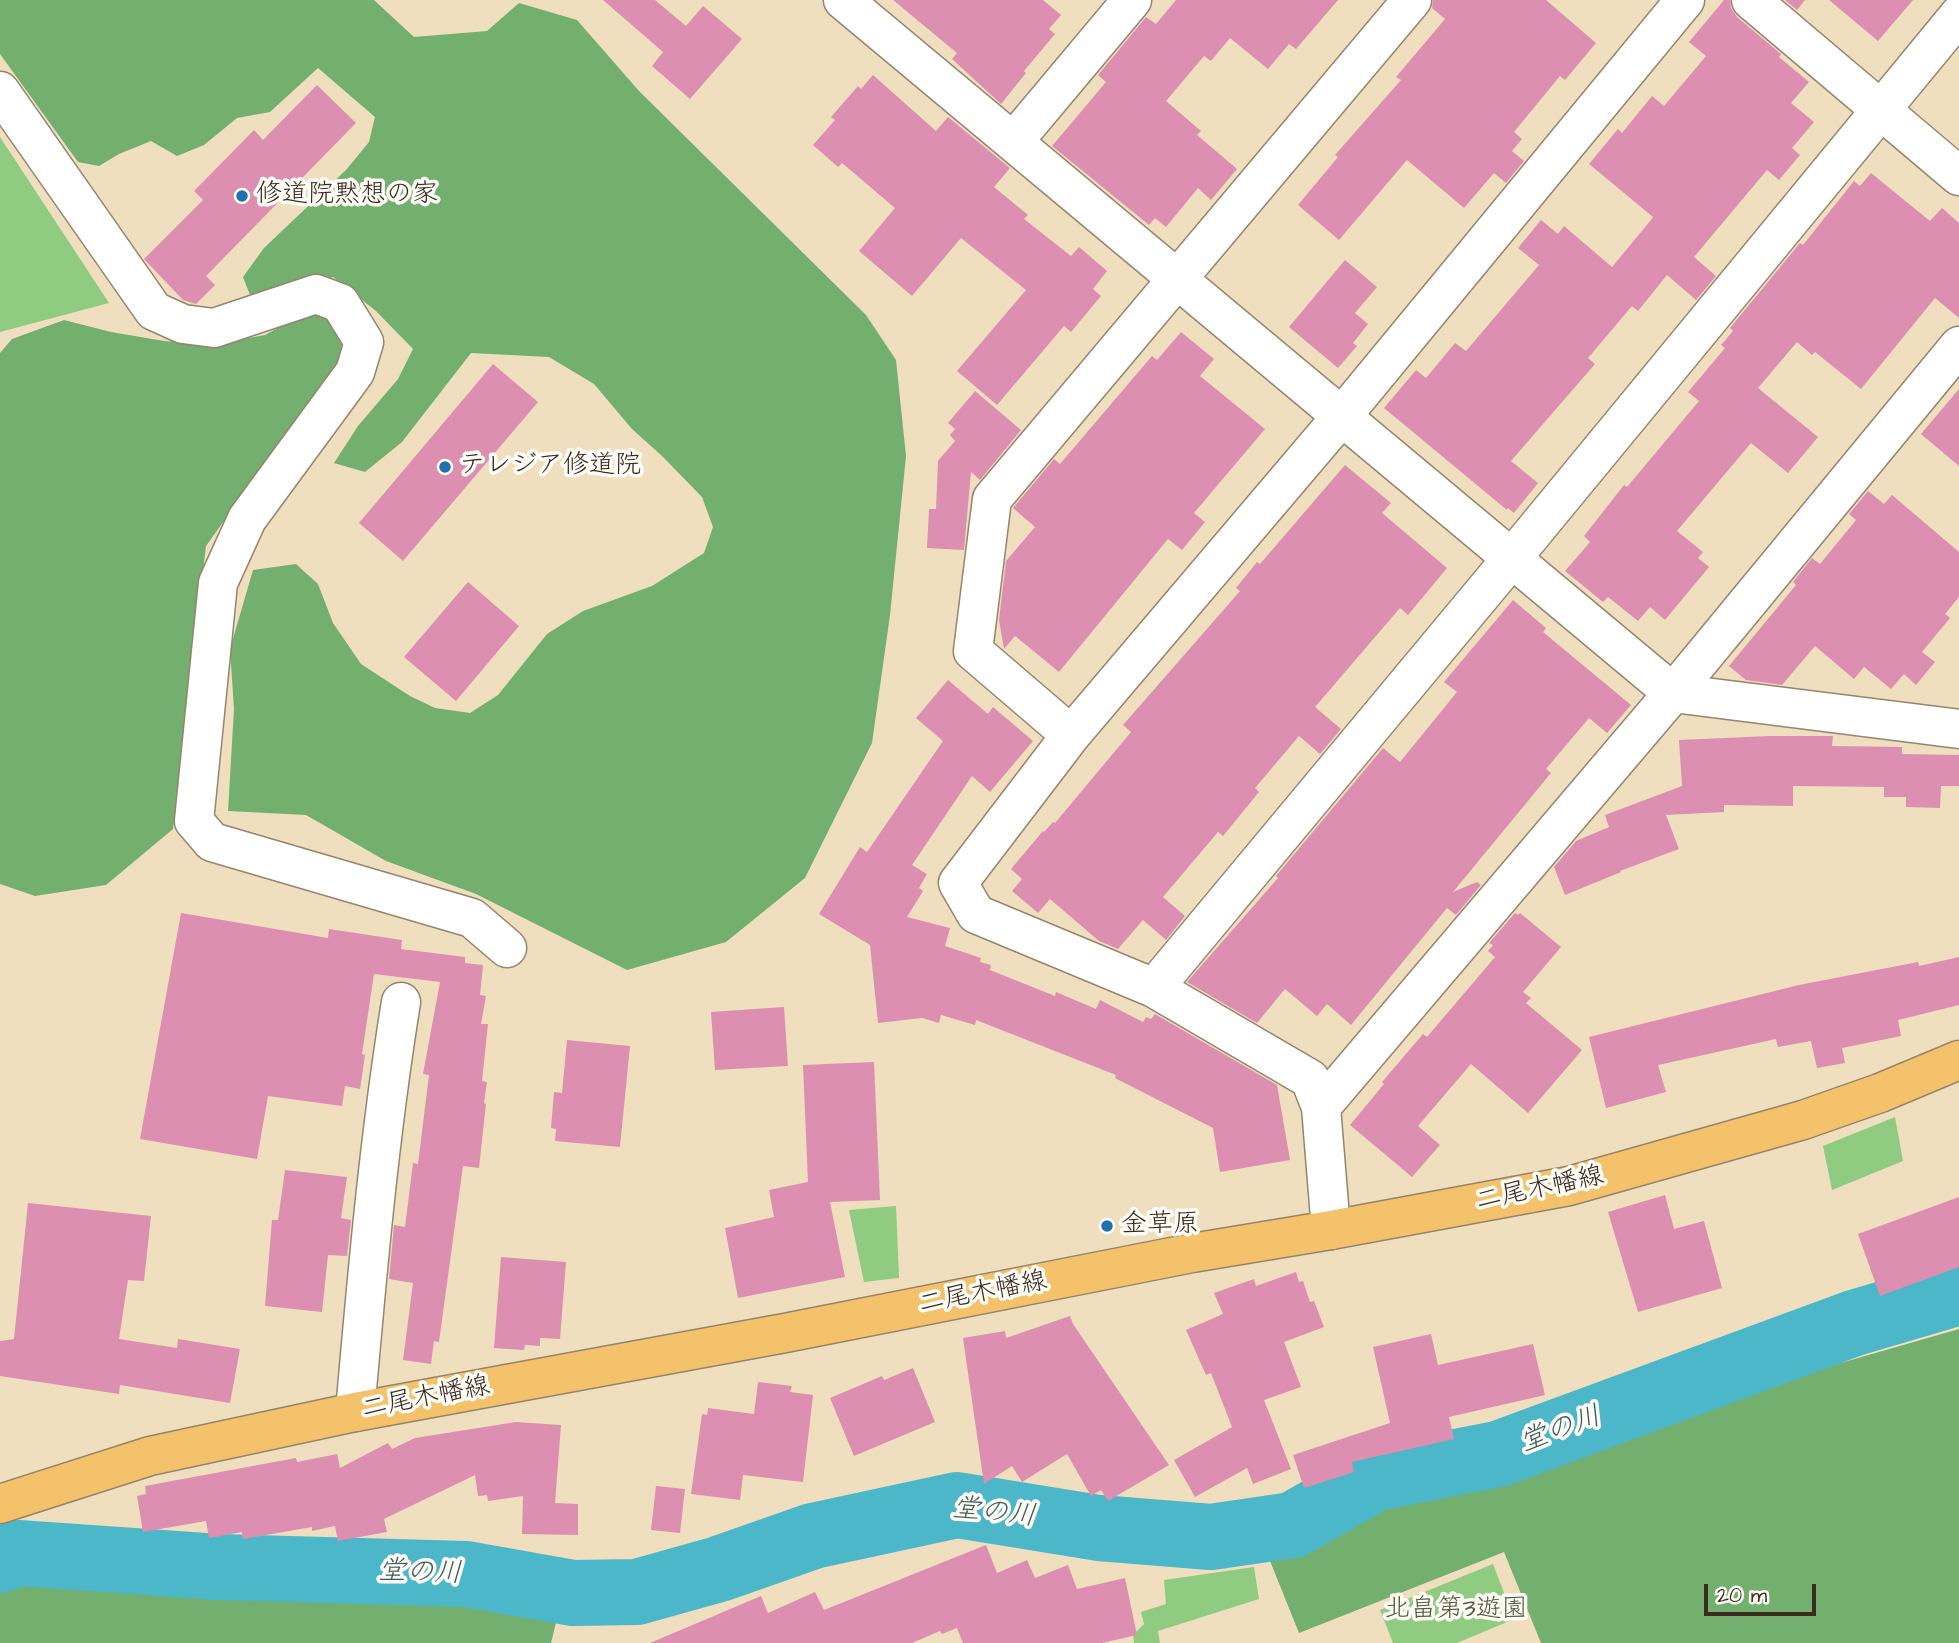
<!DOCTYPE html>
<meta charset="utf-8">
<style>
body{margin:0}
#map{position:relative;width:1959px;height:1643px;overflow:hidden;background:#efdfbf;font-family:"Architects Daughter",sans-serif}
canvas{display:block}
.scale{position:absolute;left:1704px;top:1584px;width:112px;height:32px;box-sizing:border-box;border:4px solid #3b2a1e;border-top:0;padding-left:9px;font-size:21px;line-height:24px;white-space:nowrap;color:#3b2a1e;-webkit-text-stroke:5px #fdfcf7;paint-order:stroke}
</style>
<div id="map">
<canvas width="1959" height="1643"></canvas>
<div class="scale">20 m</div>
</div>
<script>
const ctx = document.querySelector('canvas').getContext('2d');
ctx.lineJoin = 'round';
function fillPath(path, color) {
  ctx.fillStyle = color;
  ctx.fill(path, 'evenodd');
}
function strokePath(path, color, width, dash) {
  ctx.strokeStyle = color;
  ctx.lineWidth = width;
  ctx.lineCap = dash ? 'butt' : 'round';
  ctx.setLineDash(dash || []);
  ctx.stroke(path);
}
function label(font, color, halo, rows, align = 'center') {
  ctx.font = font + ' "Architects Daughter","Klee One",sans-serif';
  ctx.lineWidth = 7;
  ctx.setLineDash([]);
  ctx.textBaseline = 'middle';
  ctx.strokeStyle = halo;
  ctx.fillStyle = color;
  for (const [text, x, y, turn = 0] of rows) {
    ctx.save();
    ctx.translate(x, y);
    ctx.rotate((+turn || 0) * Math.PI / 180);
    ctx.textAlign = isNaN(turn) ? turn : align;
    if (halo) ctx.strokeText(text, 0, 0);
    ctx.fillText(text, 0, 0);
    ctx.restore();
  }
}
fillPath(new Path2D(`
 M0,137l109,166 -109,29z
 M1895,1117l8,44 -71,29 -9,-44z
 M896,1206l3,72 -35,4 -15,-72z
 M1493,1564l21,55 -57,24h-64l-13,-33z
 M1254,1567l5,32 -101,32 2,12h-26l-1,-8 11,-11 -3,-12 25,-8 -2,-24z`), '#8fcb80');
fillPath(new Path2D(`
 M0,0h374l40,37 73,-6 32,-28 58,17 62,71 227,224 30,45 10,96 -16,159 -18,128 -67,135 -79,64 -99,28 -151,-76 -90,-33 -80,-46 -78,-4 6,-102 -4,-60 23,-79 43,-6 22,20 15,39 28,41 49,32 25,12 35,5 28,-18 49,-61 36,-23 69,-25 52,-33 9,-26 -11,-30 -40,-41 -30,-27 -38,-45 -45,-27 -78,-4 -69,89 -37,30 -31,-9 24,-37 40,-47 15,-30 -37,-38 -43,-34 -53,19 -30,-1 -7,-18 21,-29 82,-78 23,-28 6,-25 -57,-49 -48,44 -33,6 -33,27 -27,11 -26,-15 -32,13 -20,12 -21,-4 -78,-108z
 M308,311l37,17 5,33 -89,108 -55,77 -33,283 -67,56 -71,11 -35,-12v-531l12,-14 52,-19 47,12 53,9 52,3 49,-9z
 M1959,1329v314h-418l-37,-91 -205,81 -37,-92 155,-62 136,-24 134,-38 56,-26z
 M23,1575l436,14 100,21 -8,33h-551v-59z`), '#73af6e');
strokePath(new Path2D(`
 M0,1560l18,-7 201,14 247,7 107,19 64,-1 82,-23 94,-33 144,-31 142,23 112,9 82,-12 82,-47 123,-24 356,-131 105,-31`), '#4cb7c9', 66);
fillPath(new Path2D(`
 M603,0h52l31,26 17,-20 39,33 -52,60 -38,-33 11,-14z
 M893,0h150l18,15 -12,14 6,5 -31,37 2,2 -25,31 -49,-45 5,-6z
 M1176,0h162l-42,49 -7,-5 -21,25 -38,-31 -19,23 -7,-5 -38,45 35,30 -4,4 40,34 -26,31 -13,-12 -32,39 -11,-9 -6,7 -97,-79 54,-64 -8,-7 48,-58 10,7z
 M1433,0h113l50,43 -31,37 -5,-4 -46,56 8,7 -10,12 12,10 -18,22 -12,-10 -30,35 -57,-48 -68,80 -41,-35 40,-48 -3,-2 66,-75 -5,-3 49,-58 -13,-11z
 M1724,0h6l1,8 6,9 44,37 -2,3 30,25 -18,21 23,19 -22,26 8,7 -21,25 -12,-10 -73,87 22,19 -20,24 -29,-25 -29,36 -6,-5 -44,52 7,6 -84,97 27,22 -24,30 -6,-5 -1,2 -123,-102 32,-38 10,8 29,-35 11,8 73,-86 -21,-17 23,-28 17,14 6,-8 48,41 39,-47 2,-3 -64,-53 29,-35 4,4 30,-37 12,10 42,-50 -17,-14z
 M1785,0h20l-8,10z
 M1829,0h84l-35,41z
 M873,75l63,56 12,-14 51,42 11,9 -16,19 34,28 -4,4 47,37 8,-9 28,24 -14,18 8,7 -30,36 -7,-6 -67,79 -40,-34 69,-81 -65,-52 -49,58 -53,-45 36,-43 -53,-45 -4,4 -25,-22 22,-25 -4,-3 27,-31 3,3z
 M317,85l39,38 -150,153 9,9 -19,19 -13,-4 -39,-41 59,-59 -9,-9 60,-61 9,10z
 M1871,173l59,48 12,-13 17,15v95l-24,-20 -74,91 -46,-37 -3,3 -15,-13 -39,46 60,49 -30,36 -37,-30 -74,88 26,21 -5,6 11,9 -44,53 -15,-13 -12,14 -30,-24 -5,5 -38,-31 25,-29 -6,-6 40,-51 3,2 72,-86 -11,-9 37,-44 -4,-3 12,-14 -3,-3 70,-85 3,2 51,-64 6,5z
 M1345,260l32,27 -22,26 13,11 -15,19 4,3 -19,22 -49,-41z
 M1181,332l33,27 -14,17 65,53 -71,84 11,9 -23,28 -14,-11 -109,133 -44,-36 -11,13 -5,-29 7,-59 29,-34 -22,-19 41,-49 6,5 92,-108 5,4z
 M493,364l45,38 -135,159 -44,-38z
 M1959,389v77l-38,-32z
 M975,391l46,39 -41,50 -9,-8 -7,78 -37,-2 2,-39h7l2,-48 17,-20 -5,-6 5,-6 -7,-6z
 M1345,465l46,38 -9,10 65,55 -39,47 -8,-7 -85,99 26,22 -21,25 -21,-18 -44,52 4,4 -36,44 -5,-4 -55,65 22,19 -19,24 -23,-20 -25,29 -19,-8 -49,-42 -12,14 -26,-22 10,-12 -11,-10 32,-38 1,1 9,-10 2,1 76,-91 -8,-7 117,-134 -4,-3 21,-26 3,2z
 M1868,491l16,13 8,-9 67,57v45l-14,17 5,4 -28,34 13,10 -19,23 -12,-11 -13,15 -27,-22 -10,12 -39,-33 -33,39 -36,-5 -17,-14 67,-81 -3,-3 19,-24 8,6 36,-44 -7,-6z
 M468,582l51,44 -63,75 -52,-44z
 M1513,600l33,28 -3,4 88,73 -24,28 -18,-15 -43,51 5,4 -98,119 24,-10 4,3 -25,30 -9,-7 -96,117 -24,-21 -10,12 -32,-27 -28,34 -70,-41 91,-104 -2,-2 107,-128 17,14 57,-70 -13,-10z
 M948,680l40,34 5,-7 40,34 -43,51 -18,-16 -60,89 15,9 -8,14 4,3 -16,26 43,11 -5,18 36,12 -1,4 11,3 -1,5 65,26 1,-4 40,17 4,-9 43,22 3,-5 5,2 4,-5 122,71 13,75 -70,12 -7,-44 -98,-50 1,-3 -140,-55 -1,5 -34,-10 -2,8 -17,-5 -44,5 -8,-78 -51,-31 41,-67 7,5 76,-111 -27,-23z
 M1769,736h64l-1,10 70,1v7l57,1v31h-18l-1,22 -34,-1v-10h-22v-10l-91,-1v20l-69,-1v7l-58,3 13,34 -59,22 1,1 -56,23 -11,-28 22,-26 33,-14 -4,-12 77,-29 -3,-46z
 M181,913l147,25 1,-9 73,11 -1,9 64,8v6l18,2 -3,30 6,1 -5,28h7l-6,57 5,1 -3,21 2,1 -7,64 -16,-2 -24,176 -5,-1 -3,23 -28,-4 10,-77 -24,-4 5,-54 11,2 8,-64 5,1 11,-89 -6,-1 17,-92 -66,-8 -12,80 3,1 -5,34 -15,-3 -3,20 -74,-10 -11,63 -117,-20z
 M1515,913l3,2 2,-2 41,34 -38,45 8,6 -5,5 56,47 -54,63 -57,-49 -53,62 22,19 -28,32 -62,-52 34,-41 -2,-2 41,-48 4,3 68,-80 -7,-6 5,-6 -4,-2z
 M1959,957v48l-61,15 3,16 -59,12 3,15 -28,5 -6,-27 -33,6 -2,-8 -118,26 8,27 -60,16 -17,-71 210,-52 119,-23 1,4z
 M784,1007l4,59 -73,4 -4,-58z
 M567,1040l63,6 -10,101 -65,-6 1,-12 -5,-1 3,-36 8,1z
 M874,1062l6,138 -50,2 15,75 -107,21 -13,-70 49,-11 -5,-27 39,-8 -5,-117z
 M285,1170l62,7 -6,41 10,2 -4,36 -19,-1 -6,57 -57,-6 7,-86h6z
 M1665,1195l9,34 30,-8 18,67 -84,24 -30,-100z
 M1959,1197v70l-79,29 -22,-62z
 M28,1203l123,13 -7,65 -16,-1 -9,59 58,9 1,-9 62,10 -10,54 -110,-18 -1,9 -119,-18v-35l14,-2z
 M501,1257l65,5 -6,77 -20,-1v8l-15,-1 -1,5 -30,-2z
 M1296,1272l3,10 4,-1 7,21 4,-1 10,26 -40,15 17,45 -37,13 27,69 -38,15 -6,-16 -52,29 -21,-37 58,-33 -21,-54 -5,2 -20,-45 37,-16 -9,-21 40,-14 2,7z
 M1070,1316l3,8 96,141 -61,36 -7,-11 -10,6 -24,-42 -45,28 -10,-16 -28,18 -21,-146 42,-7 1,7z
 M1431,1334l7,31 95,-21 12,51 -96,22 5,22 -102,23 2,10 -50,16 -11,-33 97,-32 -17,-76z
 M913,1368l22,54 -81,34 -24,-58 52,-22 2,4z
 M758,1382l34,4 -2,6 23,3 -10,87 -60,-7 -3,25 -49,-6 11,-80 5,1 1,-7 46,6z
 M516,1422l45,3 -6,78 23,1v31l-56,-1 1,-38 -35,5 -1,-6 -9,1 -3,-21 -91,44 3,13 -49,9 -3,-15 -23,5v-4l-69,12 -1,-7 -33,6 -3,-17 -63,11 -6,-36 9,-2 -1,-8 151,-28 1,4 40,-8 3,14 48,-25 4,6 23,-11z
 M656,1486l29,3 -5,44 -29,-3z
 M986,1545l11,28 30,-13 8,18 33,-13 9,24 48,-11 12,57 -35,8h-139l-6,-15 -15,6 -2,-3 -28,12h-262l111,-47 7,17 47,-21 9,18z`), '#dd8fb1');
const minor = new Path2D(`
 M843,0l830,693 286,36
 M1751,0l208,176
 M0,91l154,220 29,13 31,4 102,-34 24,9 24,39 -9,30 -108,147 -29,64 -24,238 18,21 260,76 35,30
 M1013,142l119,-142
 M1071,735l-98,-84 19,-152 420,-499
 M1154,988l358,-430 447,-543
 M1321,1107l352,-414 286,-347
 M1331,1230l-10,-123 -11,-28 -156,-91 -178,-74 -18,-31 113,-148 271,-319 343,-416
 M355,1412c12,-137 24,-274 46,-410`);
const major = new Path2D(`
 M0,1504l150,-48 205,-44 430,-79 407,-80 139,-23 238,-44 234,-66 77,-27 79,-33`);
strokePath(minor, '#95846e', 41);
strokePath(major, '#95846e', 41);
strokePath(minor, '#fff', 38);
strokePath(major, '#f3c26a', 38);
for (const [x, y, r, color] of [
 [242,196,7,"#1f6fb2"],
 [445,467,7,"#1f6fb2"],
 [1107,1226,7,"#1f6fb2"]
]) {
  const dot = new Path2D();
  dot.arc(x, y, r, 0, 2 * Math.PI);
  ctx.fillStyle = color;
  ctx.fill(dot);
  strokePath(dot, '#fdfcf7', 2.5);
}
label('26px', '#3b2a1e', '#fdfcf7', [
 ["修道院黙想の家",256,196],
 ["テレジア修道院",459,467],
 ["金草原",1121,1226]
], 'left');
label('26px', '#3b2a1e', '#fdfcf7', [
 ["二尾木幡線",1540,1190,-12],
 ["二尾木幡線",983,1294,-11],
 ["二尾木幡線",426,1399,-11]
]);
label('26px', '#545a3b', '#fdfcf7', [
 ["北畠第3遊園",1456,1611]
]);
label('italic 28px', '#415b5a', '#fdfcf7', [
 ["堂の川",1561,1431,-20],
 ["堂の川",994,1514,6],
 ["堂の川",420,1574,2]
]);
</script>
